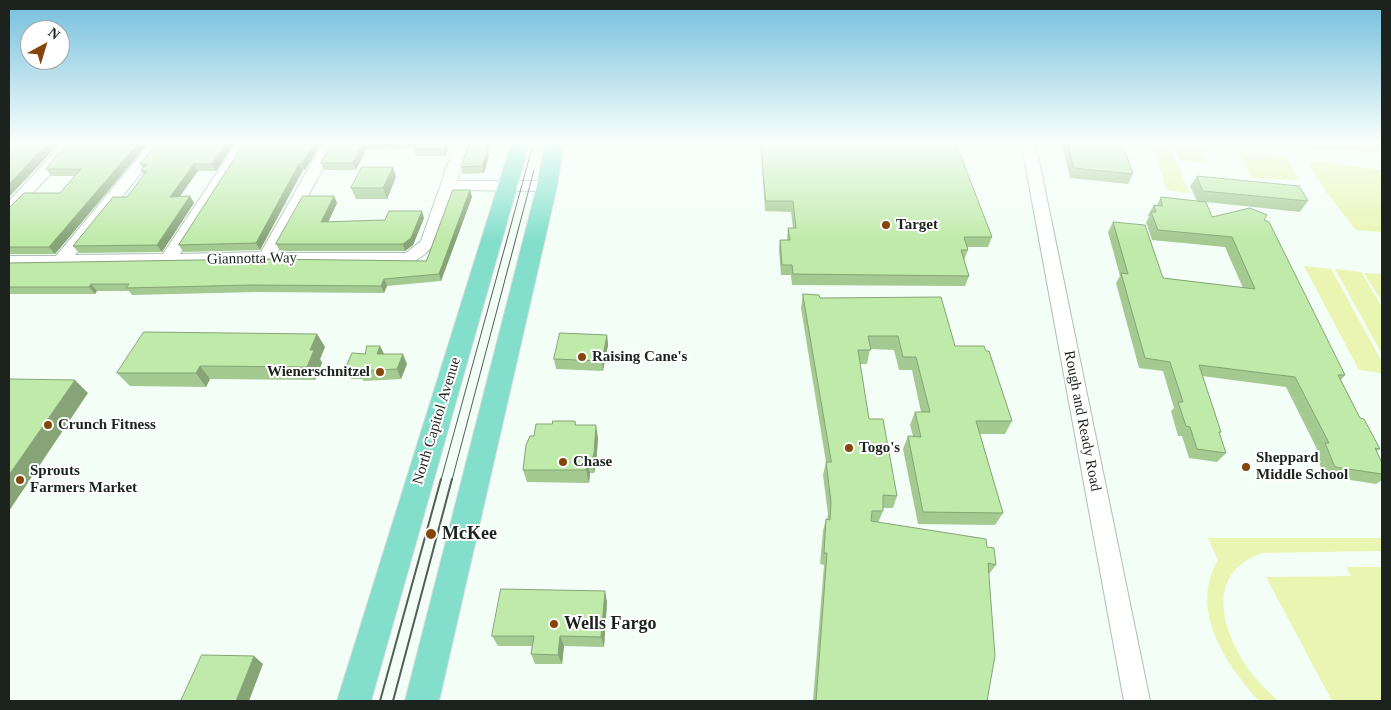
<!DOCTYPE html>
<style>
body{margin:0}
#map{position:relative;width:1391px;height:710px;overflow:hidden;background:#f2fef6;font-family:Georgia,serif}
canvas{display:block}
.frame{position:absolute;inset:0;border:10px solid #1c231e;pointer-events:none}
.north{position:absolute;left:20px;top:20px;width:50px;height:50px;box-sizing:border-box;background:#fff;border:1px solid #a4a7a5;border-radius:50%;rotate:39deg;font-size:14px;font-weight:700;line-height:20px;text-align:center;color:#1c231e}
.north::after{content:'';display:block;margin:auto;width:18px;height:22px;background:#854609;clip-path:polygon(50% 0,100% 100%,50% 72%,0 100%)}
</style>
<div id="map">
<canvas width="1391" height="710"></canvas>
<div class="frame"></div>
<div class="north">N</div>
</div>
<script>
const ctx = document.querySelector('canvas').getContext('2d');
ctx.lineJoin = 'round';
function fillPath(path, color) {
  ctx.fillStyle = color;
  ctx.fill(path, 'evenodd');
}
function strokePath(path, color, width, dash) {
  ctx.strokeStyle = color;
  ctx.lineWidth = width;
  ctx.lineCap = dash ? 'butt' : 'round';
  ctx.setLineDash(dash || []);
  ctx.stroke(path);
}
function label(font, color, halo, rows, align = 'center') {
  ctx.font = font + ' Georgia,serif';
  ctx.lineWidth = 4;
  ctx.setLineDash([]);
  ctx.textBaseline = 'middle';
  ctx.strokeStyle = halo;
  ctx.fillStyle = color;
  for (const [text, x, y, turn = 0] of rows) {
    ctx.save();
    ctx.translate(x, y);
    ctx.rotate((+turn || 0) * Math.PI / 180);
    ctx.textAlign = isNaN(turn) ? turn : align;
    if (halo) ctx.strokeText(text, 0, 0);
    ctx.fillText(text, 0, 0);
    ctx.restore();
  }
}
fillPath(new Path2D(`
 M1150,141l19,2 20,50 -22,-3z
 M1295,141h87v12l-77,-5z
 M1173,145l28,3 6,14 -27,-2z
 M1238,152l44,4 6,3 11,21 -48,-2z
 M1316,161l66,9v62l-26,-2 -30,-38 -17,-27z
 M1304,266l27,3 51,93v11l-23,-3z
 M1335,269l26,3 21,35v47z
 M1364,273l18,1v28z
 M1208,538h174v13l-120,2c-55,19 -42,72 -17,111 9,14 22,26 33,37h-18l-3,-2c-33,-38 -68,-90 -39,-139z
 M1346,567h36v134h-50l-66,-124 85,-1z`), '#eaf5b1');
const minor = new Path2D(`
 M65,141h15l-65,72 -6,2v-14z
 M152,141h15l-92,114 88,-1 75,-113h14l-72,113 81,-2 63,-111h14l-61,112h129l15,-12 35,-100h14l-13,40h90l8,5 -8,5 -93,-1c-12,35 -13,65 -53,76l-135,-2 -257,4v-12h47z
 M1021,141h14l115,560h-26z`);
const major = new Path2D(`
 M512,141h18l-159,560h-34z
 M546,141h18l-7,45 -118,515h-34l132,-515z`);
strokePath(minor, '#adc0b3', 2);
strokePath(major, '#dbdcdb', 2);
fillPath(minor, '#fff');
fillPath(major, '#83dfcb');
strokePath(new Path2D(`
 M441,480l93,-339
 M452,480l82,-310`), '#545d57', 1);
strokePath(new Path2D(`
 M380,701l61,-222
 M393,701l59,-222`), '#545d57', 2);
fillPath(new Path2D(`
 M150,141l-95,113h-46v2v-48l51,-15 15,-17h-24l-5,-7z
 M236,141l-20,30h-18l-18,25 14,7 -32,49 -83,1 -6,-7 54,-49 17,-22 -3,-4 2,-2 -3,-5z
 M246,141h77l-18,29h-2l-43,80 -77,2 -4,-7z
 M333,141h117l-4,15h-30l-2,-7v-1l-48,2 -10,20h-32l-3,-7z
 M760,141h195l37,96 -4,10h-21l1,3 -4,10 5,16 -4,10 -173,-1 -1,-10h-10l-2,-25 1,-10h7l1,-12h5l-2,-16 -26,-1z
 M1061,141h60l12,33 -5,10 -58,-6z
 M488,152l1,4 -5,17 -21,1 -2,-7z
 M393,167l3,10 -9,22h-31l-5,-11z
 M1197,176l111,25 -8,11 -94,-10 6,15 52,3 81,155 -4,5 19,38 20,31 -3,2 5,23v6l-6,4 -51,-8 -11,-24 3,-3 -31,-62 -84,-11 19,56 -2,2 7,19 -9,9 -28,-4 -7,-22h-4l-7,-25 3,-3 -11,-37 -24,-3 -23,-85 4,-7 -12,-44 5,-10 50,56 80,10 -18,-41 -73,-7 -6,-18 3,-5 -1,-2 6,-10h3l4,-8 36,4 -7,-15z
 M470,190l2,7 -31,84 -54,5 -3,7 -128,-1 -124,3 -3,-4h-32l-2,3h-86v-31l417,-2z
 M334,196l3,7 -9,19 96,-4 -11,27 -8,6h-125l-4,-7z
 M803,294l17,4 135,48 57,75 -7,13h-25l23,79 -8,12 -77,-1 -15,-75 5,-13h5l-3,-11 5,-13h6l-9,-42h-13l-5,-20 -24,-1 -3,15h-7l9,55 28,77 -4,12h-10v3l-5,12 109,24 9,18 -7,9 -2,127h-174l11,-136 -4,-1 3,-33 3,-12 1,1 1,-6 -5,-39 3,-13 -25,-154z
 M317,334l8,13 -5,12 2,4 -7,17 -105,-1 -4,8 -76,-1 -13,-13z
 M607,335l1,10 -5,26 -47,-2 -2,-10z
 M380,346l4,8 23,10 -6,15 -37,2 -2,-2h-11l-6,-10 20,-15z
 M575,421l1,4 22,13 -2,28 -2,7h-4l-1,10 -62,-1 -4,-12 11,-34 18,-12z
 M607,602l-3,45 -40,-1 -2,18h-27l-4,-10 1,-8h-34l-6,-10z`), '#a4c991');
fillPath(new Path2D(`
 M50,141h12l-53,56v-13z
 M140,141h10l-95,113 -6,-7z
 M228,141h8l-20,30 -4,-7z
 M316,141h7l-18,29 -3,-6z
 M446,141h4l-4,15 -2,-7z
 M488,141h3l-3,11 1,4 -5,17 -2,-7z
 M363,143l3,7 -10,20 -3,-7z
 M194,164l4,7 -23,32 -5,-6z
 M299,164l4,6 -43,80 -4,-7z
 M393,167l3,10 -9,22 -4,-11z
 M470,190l2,7 -31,84 -2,-7z
 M190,196l4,7 -32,49 -5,-7z
 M334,196l3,7 -12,26 -4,-7z
 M422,211l2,7 -11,27 -8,6 -2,-7z
 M384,279l3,7 -3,7 -3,-7z
 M91,284l6,7 -2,3 -6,-7z
 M317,334l8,13 -5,12 2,4 -7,17 -8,-13 3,-17z
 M607,335l1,10 -5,26 -1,-10z
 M380,346l5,10 -8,-2z
 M403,354l4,10 -6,15 -4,-10z
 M200,366l10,13 -4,8 -10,-14z
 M75,380l13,13 -79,118v-36z
 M596,425l2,13 -2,28 -2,7 -2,-13z
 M587,460l3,13 -1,10 -3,-13z
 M605,591l2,11 -3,45 -3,-10z
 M560,636l4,10 -2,18 -4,-9z
 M254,656l9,8 -14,37h-13z`), '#86a476');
const building = new Path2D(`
 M21,141h29l-41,43v-31z
 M69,141h71l-91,106h-40v-39l15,-15h36l21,-24h-35z
 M159,141h69l-16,23h-18l-24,33 20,-1 -33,49 -84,1 40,-49h14l20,-26h-6l6,-7h-7z
 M246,141h70l-14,23h-3l-43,79 -77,2z
 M333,141h71l-41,2 -10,20h-32z
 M417,141h29l-2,8h-30z
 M471,141h17l-2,9h2l-6,16 -21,1z
 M761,141h194l37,96h-28l4,13h-7l8,26 -176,-2 -1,-9h-10l-2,-25h10l-2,-12h8l-3,-27h-27z
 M1068,141h53l12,33 -59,-6z
 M362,167h31l-10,21h-32z
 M1197,176l102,10 9,15 -105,-10z
 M453,190h17l-31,84 -55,5 -3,7 -129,-1 -126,3 3,-4h-38l-2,3h-80v-24l253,-4 164,2z
 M303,196h31l-13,26 64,-2 4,-9h33l-11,27 -8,6h-127z
 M1161,197l45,5 6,15 38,-9 17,7 -3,5 5,2 76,153h-7l22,43 4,1 16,30 -5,-1 7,15v11l-47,-7 -10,-24h4l-34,-66 -96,-12 22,67h-2l7,21 -29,-4 -7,-22 -4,-1 -8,-24h5l-13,-40 -25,-4 -24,-85 7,1 -15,-52 32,3 18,53 92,11 -23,-52 -74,-7 -7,-18h5l-2,-7 8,1z
 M803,294l16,1 1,3 121,-1 14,49h29l2,5h3l23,70h-36l27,92 -80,-1 -15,-76 13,1 -6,-25h15l-14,-55h-13l-5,-21h-30l3,14h-13l11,69h14l14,77 -14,-1v16h-11l-1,10 115,18 1,8 7,1 2,17 -8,-2 7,93 -8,45h-171l11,-148h-3l2,-34 4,1 1,-18 -5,-40h5z
 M144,332l173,2 -7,16h4l-7,17 -107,-1 -4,7h-79z
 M560,333l47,2 -5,26 -48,-2z
 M367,346h13l-3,8h26l-6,15 -39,2 1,-2h-14l7,-16 13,1z
 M9,379l66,1 -66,95z
 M553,421h22v4h21l-2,28 -2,7h-5l-1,10h-63l3,-25 4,-9h4l2,-12h16z
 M501,589l104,2 -4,46 -41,-1 -2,19 -27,-1 3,-18h-42z
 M202,655l52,1 -18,45h-55z`);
fillPath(building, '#bfeaa9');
strokePath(building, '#86a476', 1);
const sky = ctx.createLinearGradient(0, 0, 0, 241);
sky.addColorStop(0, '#73bedd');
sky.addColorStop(0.59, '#f9fffb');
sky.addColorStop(1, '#f9fffb00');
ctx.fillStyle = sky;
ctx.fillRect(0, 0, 1391, 241);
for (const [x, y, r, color] of [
 [886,225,5,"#854609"],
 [582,357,5,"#854609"],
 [380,372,5,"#854609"],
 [48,425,5,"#854609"],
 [849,448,5,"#854609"],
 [563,462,5,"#854609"],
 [1246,467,5,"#854609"],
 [20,480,5,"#854609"],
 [431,534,6,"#854609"],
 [554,624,5,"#854609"]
]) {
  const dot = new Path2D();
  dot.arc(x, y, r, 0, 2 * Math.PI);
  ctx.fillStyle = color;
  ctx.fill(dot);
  strokePath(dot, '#fff', 2);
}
label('bold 15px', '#1c231e', '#fff', [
 ["Target",896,225],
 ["Raising Cane's",592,357],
 ["Wienerschnitzel",370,372,"right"],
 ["Crunch Fitness",58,425],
 ["Togo's",859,448],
 ["Sheppard",1256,458],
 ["Middle School",1256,475],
 ["Chase",573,462],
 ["Sprouts",30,471],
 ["Farmers Market",30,488]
], 'left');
label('15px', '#1c231e', '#fff', [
 ["Giannotta Way",252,259,-1],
 ["North Capitol Avenue",437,421,-73],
 ["Rough and Ready Road",1082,421,79]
]);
label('bold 18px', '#1c231e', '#fff', [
 ["McKee",442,534],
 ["Wells Fargo",564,624]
], 'left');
</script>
